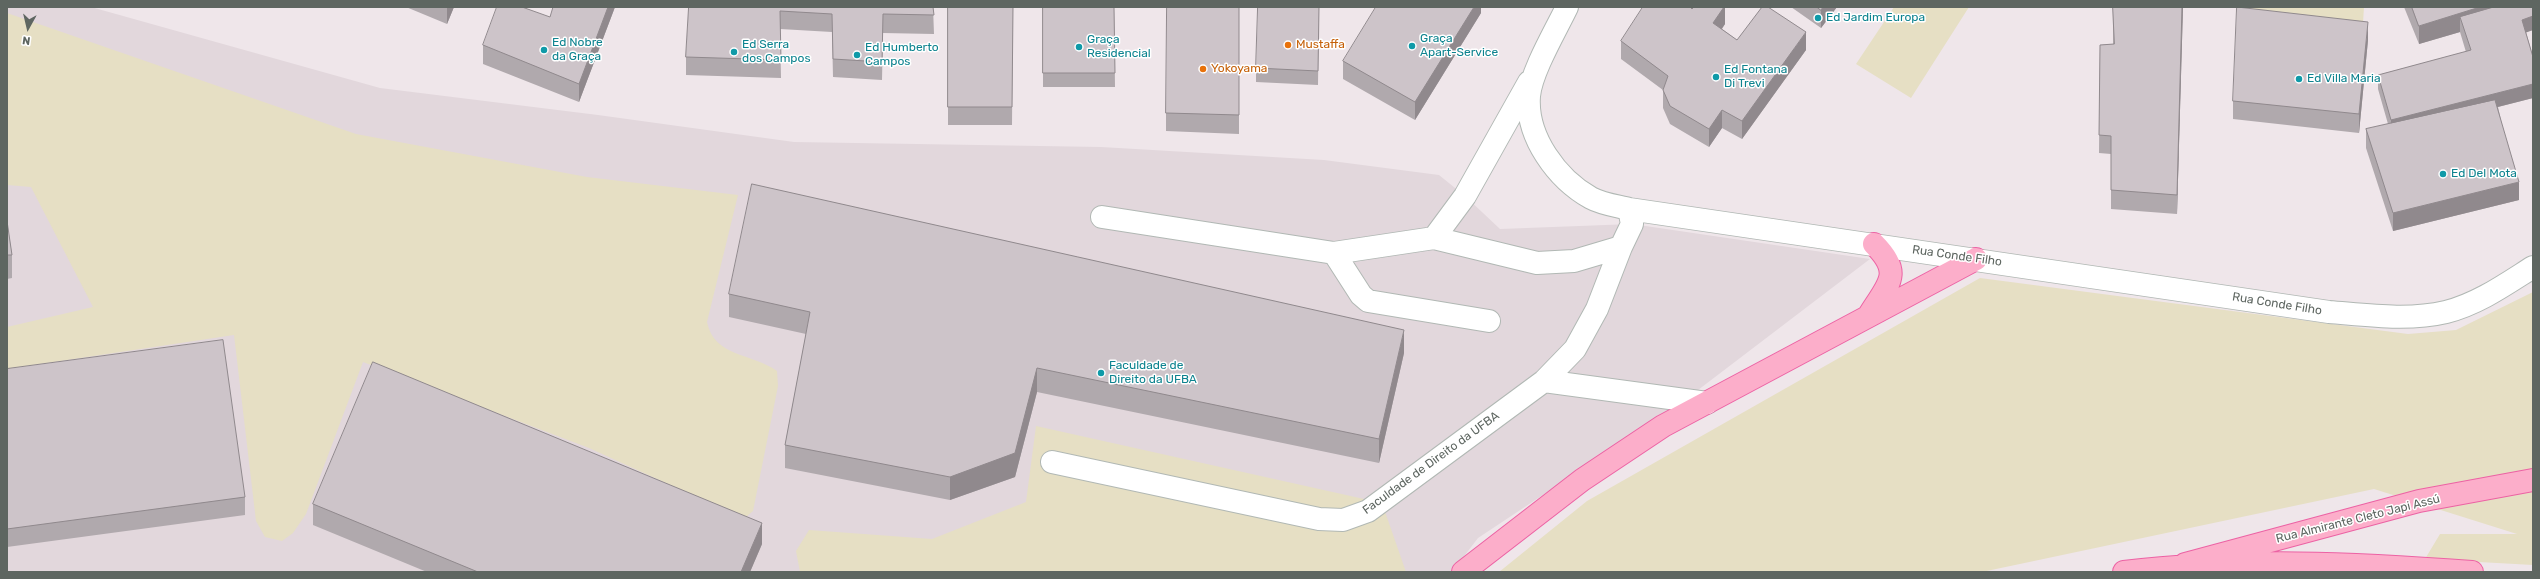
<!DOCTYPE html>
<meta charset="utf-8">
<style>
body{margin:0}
#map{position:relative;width:2540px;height:579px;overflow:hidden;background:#efe6ea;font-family:Rubik,sans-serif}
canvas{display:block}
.frame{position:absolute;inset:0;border:8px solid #5e6661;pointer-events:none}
.north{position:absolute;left:8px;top:8px;width:40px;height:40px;-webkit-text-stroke:3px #fff;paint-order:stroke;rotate:188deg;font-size:11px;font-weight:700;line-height:16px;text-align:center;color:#5e6661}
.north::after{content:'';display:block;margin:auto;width:14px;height:18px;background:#5e6661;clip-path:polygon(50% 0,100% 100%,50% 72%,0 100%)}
</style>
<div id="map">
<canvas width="2540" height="579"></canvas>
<div class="frame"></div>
<div class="north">N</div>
</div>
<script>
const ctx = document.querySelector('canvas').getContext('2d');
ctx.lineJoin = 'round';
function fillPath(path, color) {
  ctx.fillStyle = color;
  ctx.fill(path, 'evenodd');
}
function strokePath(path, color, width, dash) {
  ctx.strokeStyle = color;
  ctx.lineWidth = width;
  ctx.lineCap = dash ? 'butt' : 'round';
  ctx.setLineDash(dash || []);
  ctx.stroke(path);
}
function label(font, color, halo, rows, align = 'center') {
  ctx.font = font + ' Rubik,sans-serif';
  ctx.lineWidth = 3;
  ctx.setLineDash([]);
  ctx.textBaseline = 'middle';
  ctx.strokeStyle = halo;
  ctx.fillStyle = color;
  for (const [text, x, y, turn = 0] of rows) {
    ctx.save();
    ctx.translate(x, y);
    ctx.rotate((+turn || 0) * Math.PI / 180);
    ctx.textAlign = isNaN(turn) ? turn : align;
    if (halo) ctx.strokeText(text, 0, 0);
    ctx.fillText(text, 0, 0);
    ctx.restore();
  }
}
fillPath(new Path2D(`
 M7,7h84l289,81 218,27 196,27 307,5 223,13 115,15 26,21 35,33 132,-5 238,35 -193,147 -199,132 -26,34h-1445z`), '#e2d7dc');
fillPath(new Path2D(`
 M1894,7h75l-58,91 -55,-34z
 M2245,7h119l-1,16 -118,-12z
 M7,13l349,121 231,43 151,18 -31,127c7,35 45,31 70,49l1,15 -25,125 -7,6 -10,-2 -147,-67 -226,-86 -57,152 -13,19 -11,8 -17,-4 -9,-16 -22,-186 -227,34v-42l86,-20 -62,-120 -24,-2z
 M1980,278l428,56 48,-4 77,-38v273l-108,-6 15,-25h77l-143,-45 -392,83h-483l88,-71z
 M1036,426l346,77 24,69h-606l-4,-21 13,-21 123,9 94,-37z`), '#e6dfc4');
const minor = new Path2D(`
 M1567,7c-11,23 -36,65 -38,89 -3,41 28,83 62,102 11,6 26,8 38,11l700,103c38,3 79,9 117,0 32,-8 60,-28 87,-45
 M1102,217l232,36 100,-15 103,25 37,-2 47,-14 11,-23 -3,-15
 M1434,238l31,-42 64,-114
 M1334,253l27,42 7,6 121,20
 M1544,381l163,22
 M1052,462l267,57 24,1 25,-9 176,-130 31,-32 22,-40 24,-62`);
const major = new Path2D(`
 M1869,315c19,-31 35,-41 5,-71
 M2185,564l234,-63 114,-21
 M1463,572l119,-92 81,-54 313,-167
 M2124,572c116,-14 231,-9 348,0`);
strokePath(minor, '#b1b8b4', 24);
strokePath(major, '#ec62a4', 24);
strokePath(minor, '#fff', 22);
strokePath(major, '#fcaeca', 22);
fillPath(new Path2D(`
 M406,7h48l-7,17z
 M615,7l-36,95 -96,-38v-19l67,-28z
 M689,7h244l1,27 -51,-1 -1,47 -49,-3 -1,-45 -52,-3 1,49 -95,-3v-18z
 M948,7h65l-1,118h-64z
 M1043,7h71l1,80h-72z
 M1239,7v127l-73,-3v-18z
 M1319,7l-1,78 -62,-3v-14z
 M1481,7v6l-66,107 -72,-41v-18z
 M1725,7v17l-3,5 15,11 69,10 -64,89 -20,-11 -13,19 -39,-23 -7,-16v-18l-42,-31v-18z
 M1791,7h46l-16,21z
 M2113,7h70l-6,207 -66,-5v-55l-12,-1 1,-108 13,-1z
 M2404,7h129v23l-7,2 7,25v41l-35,9 21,93 -126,31 -27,-83v-19l22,-5 -10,-35v-14l88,-23 -6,-20 -41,12z
 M2368,40l-9,93 -126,-14v-18z
 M7,221l5,34v23l-5,1z
 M729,294l675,59 -25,110 -342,-71 -22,85 -65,23 -165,-32v-23l21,-111 -77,-17z
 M7,369l238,128v18l-238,32z
 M313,504l449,40 -12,28h-323l-114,-47z`), '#b0a9ad');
fillPath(new Path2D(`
 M447,7h7l-7,17z
 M608,7h7l-36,95v-18z
 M1474,7h7v6l-66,107v-18z
 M1724,7h1v17l-12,17v-18z
 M1823,7h14l-16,21v-18z
 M2182,7h1l-6,207v-19z
 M2480,7h53l-73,10v15l-41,12v-18z
 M2533,16v14l-11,4v-14z
 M2368,22v18l-9,93v-19z
 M1806,32v18l-64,89v-18z
 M2533,84v14l-142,36v-14z
 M1722,110v18l-13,19v-18z
 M2519,182v18l-126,31v-18z
 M1404,330v23l-25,110v-24z
 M1037,368v24l-22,85 -65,23v-23z
 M762,523v21l-12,28h-9z`), '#90898d');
const building = new Path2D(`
 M497,7h25l28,10 3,-10h55l-29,77 -96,-39z
 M689,7h244l1,8 -51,-1 -1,48 -49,-3 -1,-45 -52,-3 1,49 -95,-3z
 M948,7h65l-1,100h-64z
 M1043,7h71l1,66h-72z
 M1167,7h72v108l-73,-2z
 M1258,7h61l-1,64 -62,-3z
 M1376,7h98l-59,95 -72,-41z
 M1643,7h47l2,2 2,-2h30l-11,16 24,17 25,-33h6l38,25 -64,89 -20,-11 -13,19 -39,-23 -7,-16 5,-14 -47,-35z
 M1817,7h6l-2,3z
 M2113,7h69l-5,188 -66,-5v-54l-12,-1 1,-90 14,-1z
 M2237,7l131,15 -9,92 -126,-13z
 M2412,7h68l-61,19z
 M2494,7h39v9l-11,4 11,37v27l-142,36 -13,-45 93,-25 -11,-33z
 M2495,100l24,82 -126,31 -27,-84z
 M752,184l652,146 -25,109 -342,-71 -22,85 -65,24 -165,-32 25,-133 -81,-18z
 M7,221l5,34h-5z
 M223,340l22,157 -238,32v-160z
 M373,362l389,161 -21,49h-263l-165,-68z`);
fillPath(building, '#cdc4c9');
strokePath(building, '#90898d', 1);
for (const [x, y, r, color] of [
 [1818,18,4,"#0f9aa8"],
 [1288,45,4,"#e8710a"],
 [1412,46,4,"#0f9aa8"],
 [1079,47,4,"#0f9aa8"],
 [544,50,4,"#0f9aa8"],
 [734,52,4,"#0f9aa8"],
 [857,55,4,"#0f9aa8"],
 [1203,69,4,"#e8710a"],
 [1716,77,4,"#0f9aa8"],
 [2299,79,4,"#0f9aa8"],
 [2443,174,4,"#0f9aa8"],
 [1101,373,4,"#0f9aa8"]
]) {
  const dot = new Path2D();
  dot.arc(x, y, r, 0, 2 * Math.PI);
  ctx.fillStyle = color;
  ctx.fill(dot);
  strokePath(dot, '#fff', 1.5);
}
label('12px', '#0d838f', '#fff', [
 ["Ed Jardim Europa",1826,18],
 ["Graça",1420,39],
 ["Apart-Service",1420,53],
 ["Graça",1087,40],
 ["Residencial",1087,54],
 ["Ed Nobre",552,43],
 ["da Graça",552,57],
 ["Ed Serra",742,45],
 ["dos Campos",742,59],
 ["Ed Humberto",865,48],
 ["Campos",865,62],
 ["Ed Fontana",1724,70],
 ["Di Trevi",1724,84],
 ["Ed Villa Maria",2307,79],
 ["Ed Del Mota",2451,174],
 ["Faculdade de",1109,366],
 ["Direito da UFBA",1109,380]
], 'left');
label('12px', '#c56008', '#fff', [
 ["Mustaffa",1296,45],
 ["Yokoyama",1211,69]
], 'left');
label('12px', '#5e6661', '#fff', [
 ["Rua Conde Filho",1957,256,8],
 ["Rua Conde Filho",2277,304,9],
 ["Faculdade de Direito da UFBA",1431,463,-36],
 ["Rua Almirante Cleto Japi Assú",2358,519,-14]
]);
</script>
